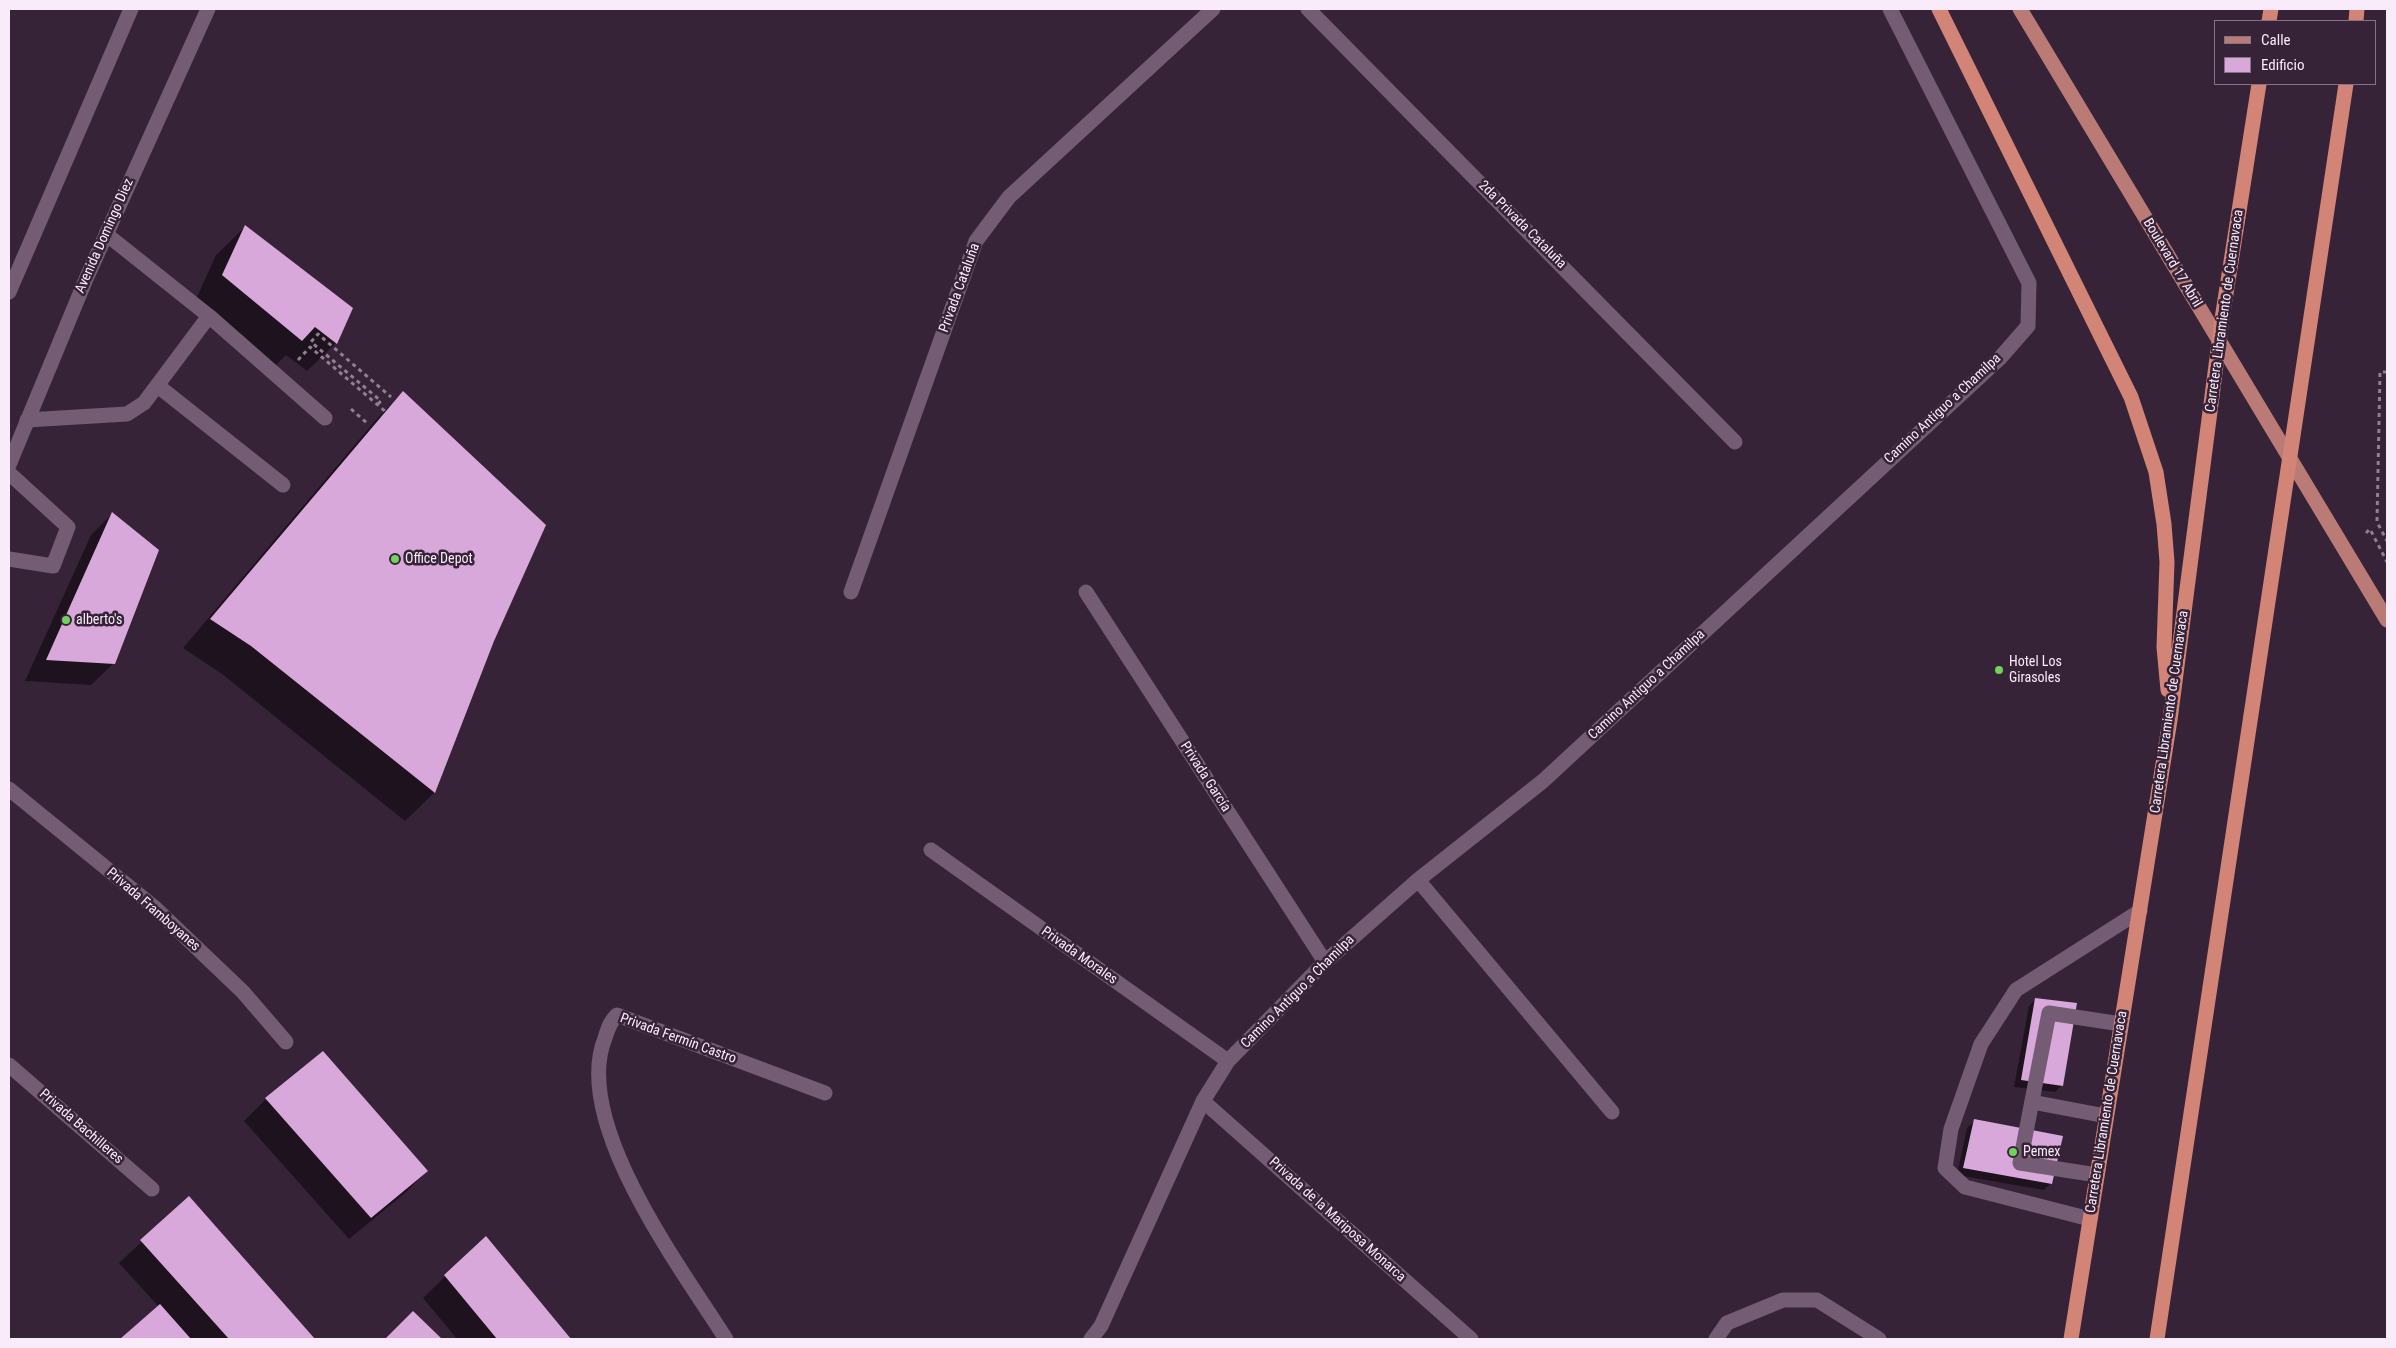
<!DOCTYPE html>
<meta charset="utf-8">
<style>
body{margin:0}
#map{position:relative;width:2396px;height:1348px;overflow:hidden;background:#372337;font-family:"Roboto Condensed",sans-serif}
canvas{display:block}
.frame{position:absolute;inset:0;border:10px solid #f9ebf9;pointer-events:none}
.legend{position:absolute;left:2214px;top:20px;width:162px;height:65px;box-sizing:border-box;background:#372337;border:1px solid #857385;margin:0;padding:6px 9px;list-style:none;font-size:15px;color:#f9ebf9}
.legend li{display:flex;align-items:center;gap:10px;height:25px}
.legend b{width:25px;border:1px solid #857385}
</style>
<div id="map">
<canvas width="2396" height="1348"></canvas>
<div class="frame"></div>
<ul class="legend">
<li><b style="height:6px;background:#ba7a76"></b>Calle</li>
<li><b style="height:14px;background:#d9a8da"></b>Edificio</li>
</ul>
</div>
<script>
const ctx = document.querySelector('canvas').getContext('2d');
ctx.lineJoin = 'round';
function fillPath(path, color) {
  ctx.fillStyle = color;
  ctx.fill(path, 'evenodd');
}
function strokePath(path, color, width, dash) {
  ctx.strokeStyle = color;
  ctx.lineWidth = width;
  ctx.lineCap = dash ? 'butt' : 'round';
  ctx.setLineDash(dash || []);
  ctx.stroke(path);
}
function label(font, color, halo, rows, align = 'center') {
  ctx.font = font + ' "Roboto Condensed",sans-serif';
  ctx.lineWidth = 5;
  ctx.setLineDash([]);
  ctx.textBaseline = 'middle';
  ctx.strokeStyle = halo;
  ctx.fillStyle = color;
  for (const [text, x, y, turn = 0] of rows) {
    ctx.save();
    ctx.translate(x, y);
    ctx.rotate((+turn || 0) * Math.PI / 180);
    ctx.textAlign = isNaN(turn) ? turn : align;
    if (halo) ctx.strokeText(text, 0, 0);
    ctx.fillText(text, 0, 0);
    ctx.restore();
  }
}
fillPath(new Path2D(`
 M245,227l106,82 -15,34 -29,28 -21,-16 -14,14 -78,-65 22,-49z
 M403,392l90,248 -59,153 -29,28 -183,-147 -39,-26 192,-227z
 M113,513l1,150 -23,22 -66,-4 66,-146z
 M2036,999l26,86 -7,7 -41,-5 15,-81z
 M266,1099l161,72 -22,22 -56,46 -105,-118z
 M1975,1121l76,62 -7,7 -87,-15 10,-47z
 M189,1198l125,141h-192l37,-32 -40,-44z
 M486,1237l83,102h-112l-34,-41z
 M413,1313l27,26h-54z`), '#0007');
fillPath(new Path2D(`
 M245,225l108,83 -16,36 -22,-17 -13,14 -80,-66z
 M403,391l143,134 -52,116 -59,152 -184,-147 -41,-27z
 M112,512l47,38 -44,114 -69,-4z
 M2035,998l42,5 -14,83 -42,-6z
 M323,1051l105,120 -57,47 -106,-120z
 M1974,1119l89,17 -11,48 -89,-16z
 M189,1196l126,143h-86l-89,-99z
 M486,1236l85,103h-74l-53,-64z
 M160,1304l31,35h-71z
 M413,1311l29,28h-57z`), '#d9a8da');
strokePath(new Path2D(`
 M298,360l12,-13 76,65
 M2387,372h-7l-3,150 10,19
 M378,404l3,-3 -70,-59 7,-8 73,63
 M351,409l17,15
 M2366,533l4,-4 17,33`), '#907f90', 3, [4, 4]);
strokePath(new Path2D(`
 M209,316l116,102
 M158,386l125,99
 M27,420l100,-6 17,-11 65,-87 -103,-82
 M9,473l59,54 -15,39 -44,-7
 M2032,1102l74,14
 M2097,1175l-77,-12 29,-150 72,11
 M2090,1219l-125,-32 -20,-19 6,-39 30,-85 35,-54 124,-79`), '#735c74', 15);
strokePath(new Path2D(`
 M1308,9l427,433
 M851,592l125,-351 33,-44 204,-188
 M1086,592l239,370
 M9,789l145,118 89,85 43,50
 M931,850l297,211
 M1418,880l194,232
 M9,1065l143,124
 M1203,1101l268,238
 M726,1339c-45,-71 -155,-217 -121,-301 3,-9 5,-17 12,-23l208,78
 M1091,1339l10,-13 102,-225 25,-40 97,-99 93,-82 125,-99 457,-423 28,-32 1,-43 -139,-274
 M1716,1339l11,-16 56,-23h34l62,39`), '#735c74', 15);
strokePath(new Path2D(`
 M9,292l122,-283
 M9,465l77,-186 122,-270`), '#735c74', 15);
strokePath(new Path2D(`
 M2020,9l367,611`), '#ba7a76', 15);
strokePath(new Path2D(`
 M1939,9l192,388 25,75 8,52 3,38 -3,85 4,43
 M2269,21l2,-12
 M2356,21l1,-12
 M2071,1339l99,-619 52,-401 37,-235
 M2157,1339l189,-1255`), '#d28476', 15);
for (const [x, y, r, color] of [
 [395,559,5,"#71d25e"],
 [66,620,5,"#71d25e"],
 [1999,670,5,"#71d25e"],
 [2013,1152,5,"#71d25e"]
]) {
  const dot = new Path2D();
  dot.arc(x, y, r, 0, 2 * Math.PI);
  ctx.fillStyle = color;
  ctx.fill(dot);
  strokePath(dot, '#372337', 2);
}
label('14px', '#f9ebf9', '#372337', [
 ["2da Privada Cataluña",1522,225,45],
 ["Avenida Domingo Diez",105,236,-66],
 ["Boulevard 17 Abril",2172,263,59],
 ["Privada Cataluña",960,288,-70],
 ["Carretera Libramiento de Cuernavaca",2225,311,-82],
 ["Camino Antiguo a Chamilpa",1943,409,-43],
 ["Camino Antiguo a Chamilpa",1647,685,-43],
 ["Carretera Libramiento de Cuernavaca",2170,712,-82],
 ["Privada García",1205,777,57],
 ["Privada Framboyanes",153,910,41],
 ["Privada Morales",1079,956,35],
 ["Camino Antiguo a Chamilpa",1298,992,-45],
 ["Privada Fermín Castro",678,1039,20],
 ["Carretera Libramiento de Cuernavaca",2107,1112,-81],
 ["Privada Bachilleres",81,1127,41],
 ["Privada de la Mariposa Monarca",1337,1220,42]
]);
label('14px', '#f9ebf9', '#372337', [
 ["Office Depot",405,559],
 ["alberto's",76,620],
 ["Hotel Los",2009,662],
 ["Girasoles",2009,678],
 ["Pemex",2023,1152]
], 'left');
</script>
